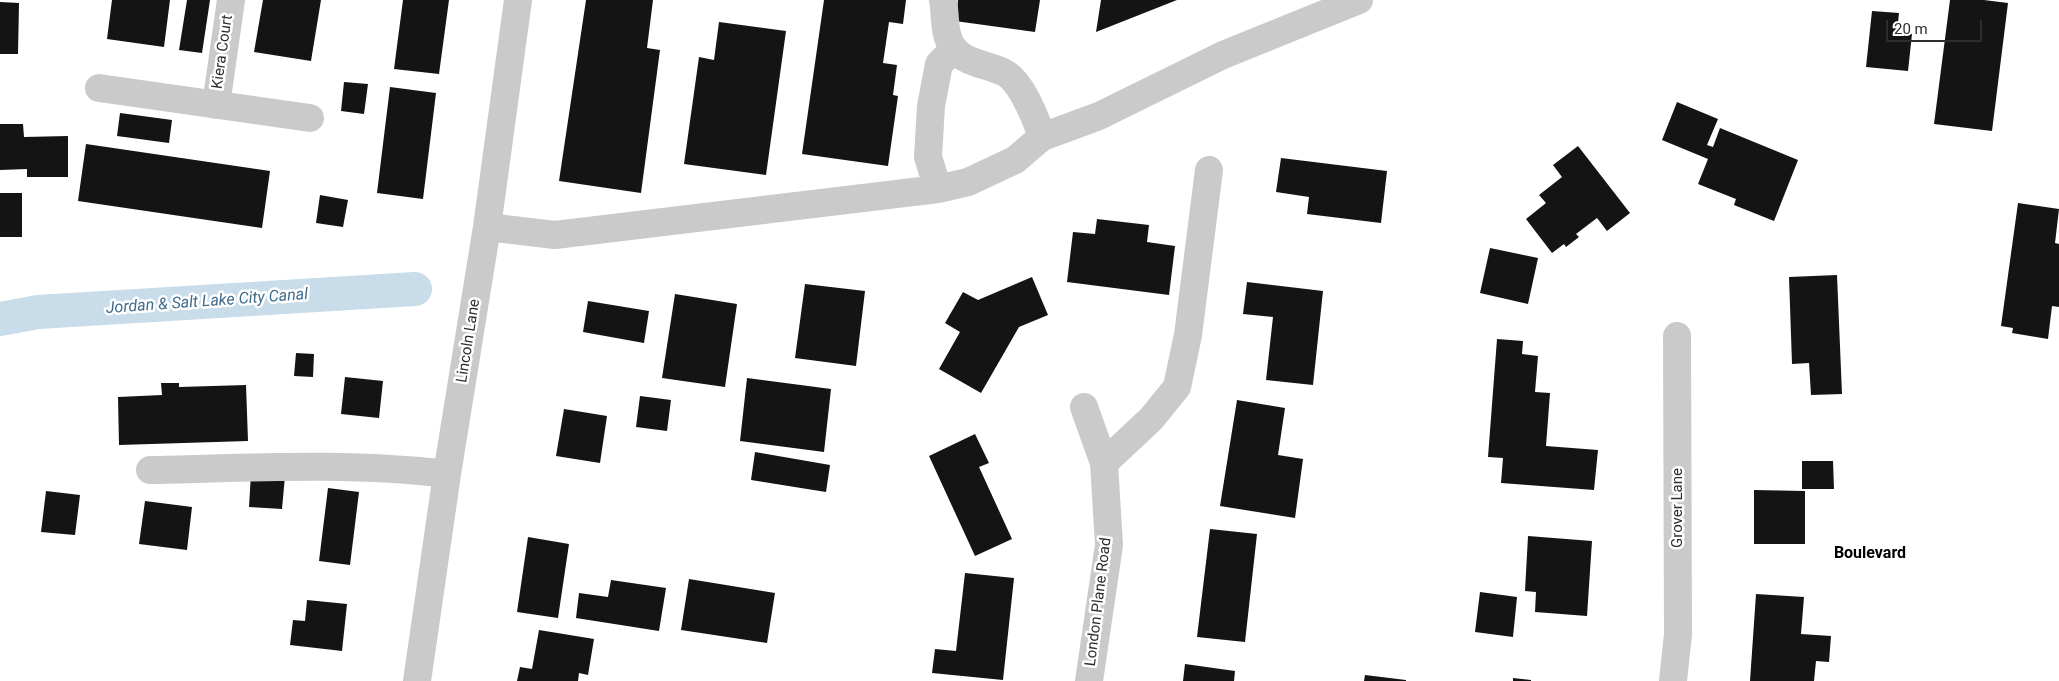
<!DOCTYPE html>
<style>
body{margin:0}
#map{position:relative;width:2059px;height:681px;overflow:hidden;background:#fff;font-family:Roboto,sans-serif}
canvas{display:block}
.scale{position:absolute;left:1886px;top:20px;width:96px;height:22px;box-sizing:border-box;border:2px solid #2d2d2d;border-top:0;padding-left:6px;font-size:15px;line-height:18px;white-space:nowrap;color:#2d2d2d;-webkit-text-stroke:4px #fff;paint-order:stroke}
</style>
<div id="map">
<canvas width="2059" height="681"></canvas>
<div class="scale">20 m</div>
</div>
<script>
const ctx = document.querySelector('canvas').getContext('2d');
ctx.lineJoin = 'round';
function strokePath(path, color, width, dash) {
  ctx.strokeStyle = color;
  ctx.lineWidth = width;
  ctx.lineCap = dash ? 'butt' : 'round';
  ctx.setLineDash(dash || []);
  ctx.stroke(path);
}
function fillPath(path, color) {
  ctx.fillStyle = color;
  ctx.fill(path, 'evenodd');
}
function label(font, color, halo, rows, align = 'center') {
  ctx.font = font + ' Roboto,sans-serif';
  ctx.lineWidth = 5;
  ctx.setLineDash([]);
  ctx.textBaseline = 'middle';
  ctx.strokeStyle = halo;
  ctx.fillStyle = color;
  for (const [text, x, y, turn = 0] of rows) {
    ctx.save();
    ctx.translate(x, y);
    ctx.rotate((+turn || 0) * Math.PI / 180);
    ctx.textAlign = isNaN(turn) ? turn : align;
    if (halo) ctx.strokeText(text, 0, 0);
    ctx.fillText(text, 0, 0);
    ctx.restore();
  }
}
strokePath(new Path2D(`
 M0,319l38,-7 377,-23`), '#c8dce9', 34);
fillPath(new Path2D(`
 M112,0h58l-6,47 -57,-8z
 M187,0h23l-8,53 -23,-3z
 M263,0h58l-10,61 -57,-9z
 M403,0h46l-10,74 -45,-5z
 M586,0h67l-6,48 13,2 -19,143 -82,-12z
 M824,0h82l-3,24 -14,-2 -6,41 14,2 -4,30 5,1 -10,70 -86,-12z
 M958,0h82l-5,32 -80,-11z
 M1101,0h76l-81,32z
 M1950,0h34l24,3 -16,128 -58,-7z
 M0,2l19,1 -1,51h-18z
 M1872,11l27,2 -2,19 15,2 -4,37 -42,-4z
 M719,22l67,9 -20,144 -82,-11 15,-107 15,3z
 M344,82l24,2 -4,30 -23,-3z
 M390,87l46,6 -13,106 -46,-6z
 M1677,102l41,17 -11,26 6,2 7,-19 78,32 -24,61 -40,-16 2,-6 -38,-15 10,-25 -46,-19z
 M120,113l52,7 -3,23 -52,-7z
 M0,124h23l1,13 44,-1v41h-41v-8l-27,1z
 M86,144l184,27 -8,57 -184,-27z
 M1578,146l52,67 -23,18 -10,-13 -21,16 3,3 -13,10 -2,-3 -12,9 -26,-34 20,-16 -7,-8 23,-18 -9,-12z
 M1281,158l106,13 -6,52 -74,-9 2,-17 -33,-5z
 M0,193h22v44h-22z
 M320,195l28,5 -5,27 -27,-4z
 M2018,203l41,6 -4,34 4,1v63l-7,-1 -4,33 -36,-6 1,-5 -12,-2z
 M1097,219l52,6 -2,17 28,4 -6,49 -102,-13 6,-50 22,2z
 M1490,248l48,10 -10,46 -48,-11z
 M1837,275l5,119 -31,1 -2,-32 -17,1 -3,-87z
 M1032,277l16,38 -29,12 -38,66 -42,-24 21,-37 -15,-9 18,-31 15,8z
 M1247,282l76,9 -10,94 -47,-5 7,-63 -30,-3z
 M805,284l60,7 -9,75 -61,-8z
 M675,294l62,10 -12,83 -63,-9z
 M588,301l61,10 -5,32 -61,-11z
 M1497,339l26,2 -1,13 16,2 -3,36 15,1 -4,53 52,4 -4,40 -93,-7 2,-25 -15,-1z
 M296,353l18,1 -1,23 -19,-1z
 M345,377l38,4 -4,37 -38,-4z
 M747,378l84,11 -7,63 -84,-11z
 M161,383h18v4l67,-2 2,56 -129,4 -1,-48 44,-2z
 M640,396l31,4 -4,31 -31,-4z
 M1237,400l48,8 -7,47 25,4 -8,59 -75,-12z
 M564,409l43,7 -7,47 -44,-7z
 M975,434l14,29 -10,4 33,72 -37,17 -46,-100z
 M755,452l75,13 -4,27 -75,-12z
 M1802,461h31l1,28h-32z
 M251,473l34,3 -3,33 -33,-2z
 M328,488l31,4 -9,73 -31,-4z
 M1754,490l51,1v53h-51z
 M46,491l34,4 -5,40 -34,-3z
 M145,501l47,6 -5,43 -48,-6z
 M1210,529l47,5 -12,108 -48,-5z
 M1528,536l64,5 -5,75 -52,-4 1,-20 -11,-1z
 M528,537l41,7 -11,74 -41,-6z
 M965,573l49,5 -11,102 -71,-7 3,-24 21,2z
 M689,579l86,14 -8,50 -86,-13z
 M611,580l55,8 -7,43 -83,-13 3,-25 29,4z
 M1480,592l37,5 -4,40 -38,-5z
 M1756,594l48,3 -3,37 30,2 -2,26 -13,-1 -2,20h-64z
 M307,600l40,4 -5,47 -52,-6 3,-25 12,1z
 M539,630l55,9 -6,36 -9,-2 -1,8h-61l3,-14 12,2z
 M1185,664l50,7 -1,10h-51z
 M1365,675l41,5v1h-42z
 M1513,678l18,2v1h-18z`), '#141414');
strokePath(new Path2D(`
 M99,88l211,30
 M216,105l15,-105
 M1042,137l57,-21 124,-61 136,-55
 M938,189l-10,-32 3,-51 8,-42 15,-15
 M487,227l68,8 383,-46 30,-7 47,-22 27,-23c-6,-18 -21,-57 -39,-65 -15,-7 -38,-9 -49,-23 -11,-13 -8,-33 -11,-49
 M1084,407l20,56 5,82 -20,136
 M1104,463l47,-44 26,-32 11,-52 21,-165
 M150,470c99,-2 199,-8 297,4
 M417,681l30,-207 40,-247 31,-227
 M1673,681l5,-47 -1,-298`), '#cacaca', 28);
label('15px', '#2d2d2d', '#fff', [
 ["Kiera Court",223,52,-82],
 ["Lincoln Lane",469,341,-81],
 ["Grover Lane",1678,508,-90],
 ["London Plane Road",1099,602,-83]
]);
label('italic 16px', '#406c8a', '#fff', [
 ["Jordan & Salt Lake City Canal",207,302,-4]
]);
label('bold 16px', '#000', '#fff', [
 ["Boulevard",1870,554]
]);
</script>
